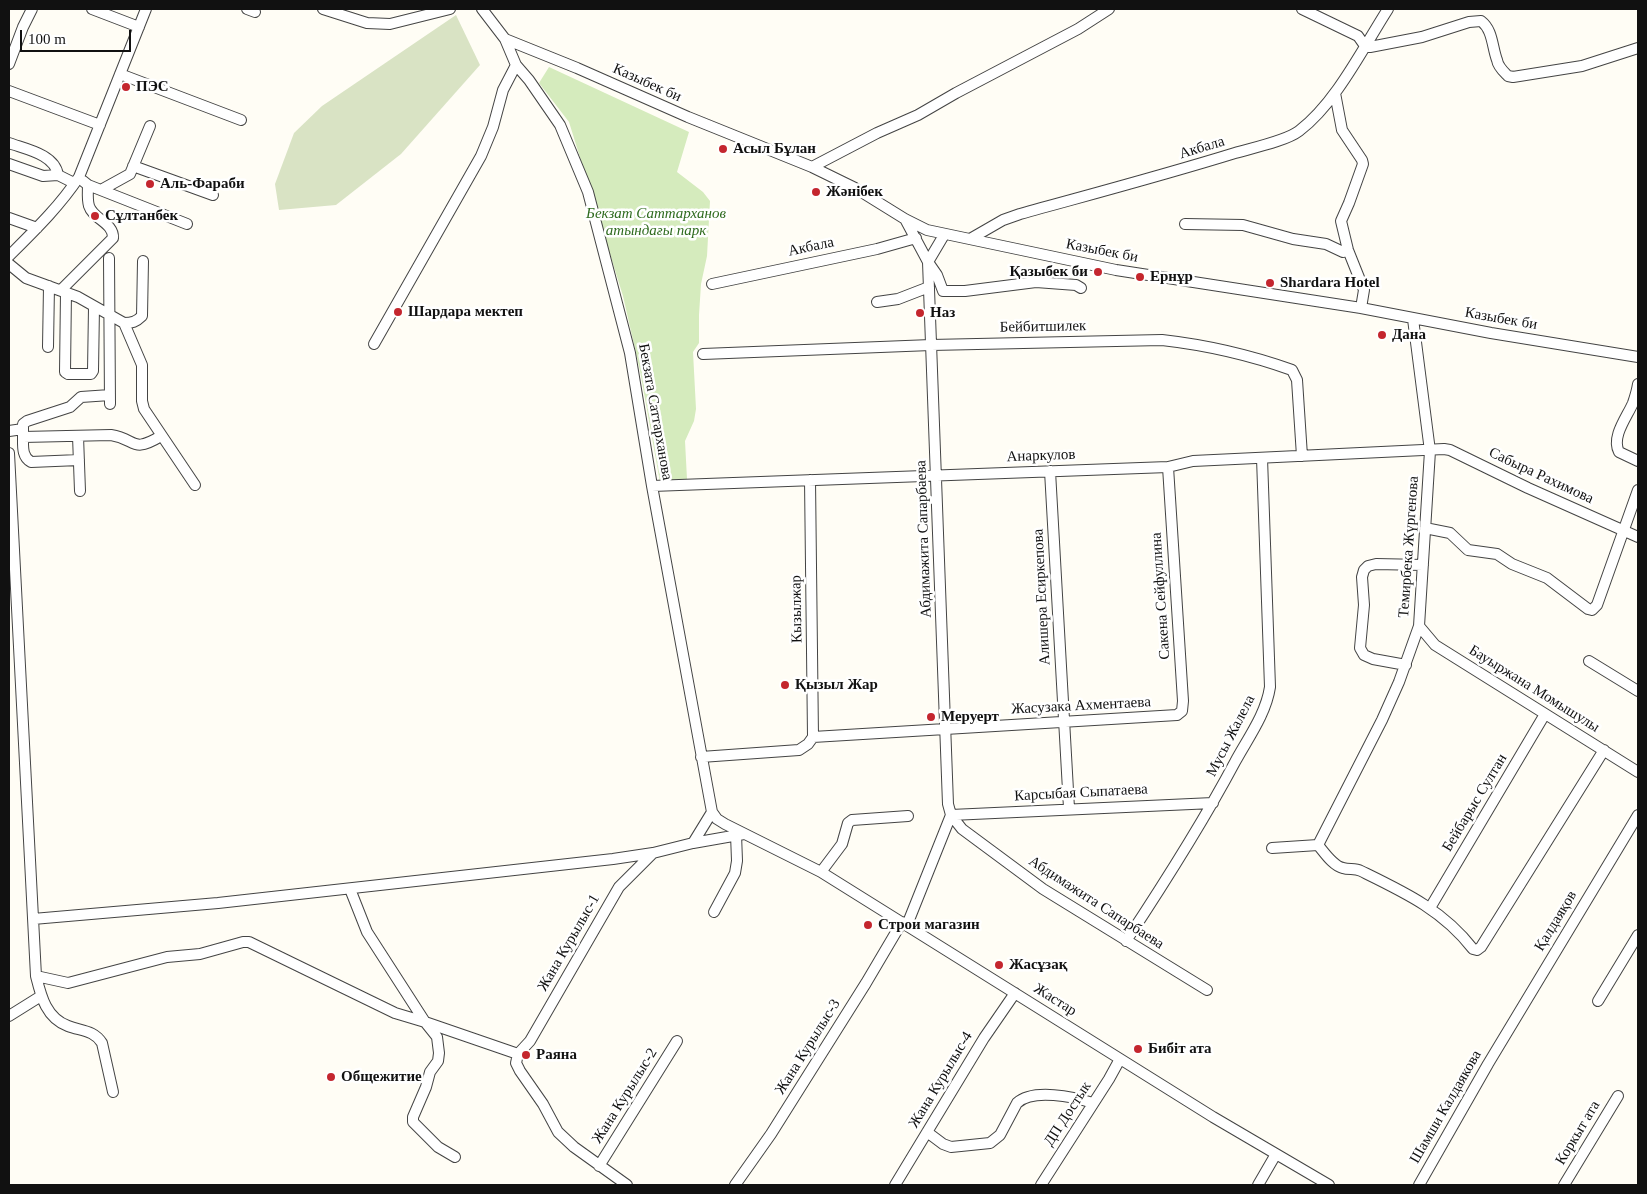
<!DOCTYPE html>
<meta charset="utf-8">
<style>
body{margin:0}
#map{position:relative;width:1647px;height:1194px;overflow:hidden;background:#fffdf5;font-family:Georgia,serif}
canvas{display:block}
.frame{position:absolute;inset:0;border:10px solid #111;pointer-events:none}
.scale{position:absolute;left:20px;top:30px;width:111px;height:22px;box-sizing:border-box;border:2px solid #111;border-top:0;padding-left:6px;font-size:15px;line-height:18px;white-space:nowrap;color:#111;-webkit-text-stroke:4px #fff;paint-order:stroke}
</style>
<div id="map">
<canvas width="1647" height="1194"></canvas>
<div class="frame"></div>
<div class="scale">100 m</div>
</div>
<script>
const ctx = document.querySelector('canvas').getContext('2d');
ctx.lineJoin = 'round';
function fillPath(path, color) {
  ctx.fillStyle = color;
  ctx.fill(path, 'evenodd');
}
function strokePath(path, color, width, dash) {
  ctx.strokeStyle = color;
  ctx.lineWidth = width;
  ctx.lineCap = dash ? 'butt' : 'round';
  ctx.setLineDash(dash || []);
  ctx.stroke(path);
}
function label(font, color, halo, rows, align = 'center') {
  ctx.font = font + ' Georgia,serif';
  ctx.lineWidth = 5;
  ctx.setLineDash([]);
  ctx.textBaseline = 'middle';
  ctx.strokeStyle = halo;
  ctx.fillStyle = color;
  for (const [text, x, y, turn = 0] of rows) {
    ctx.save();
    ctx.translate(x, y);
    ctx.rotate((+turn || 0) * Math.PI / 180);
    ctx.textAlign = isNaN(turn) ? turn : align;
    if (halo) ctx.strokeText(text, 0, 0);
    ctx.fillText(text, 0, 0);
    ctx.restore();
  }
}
fillPath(new Path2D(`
 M549,67l140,65 -12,40 26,20 7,9 -3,55 -6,28 -2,31v28l-6,9 3,57 -2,12 -9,20 2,38 -27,3 -20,-111 -17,-75 -54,-174 -30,-39z`), '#d5ebbd');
fillPath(new Path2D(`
 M456,15l24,50 -79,89 -65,51 -57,5 -4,-26 19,-51 28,-27z`), '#d9e3c4');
const minor = new Path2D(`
 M92,9l47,18
 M247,9l8,3
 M323,9l44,14 23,1 60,-15
 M482,9l23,30 72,29 111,49 124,50 43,21 50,31 22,11 189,40 245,38 130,25 147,24
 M1302,9l56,27 7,10 5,1 52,-10 47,-15 12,-1c12,9 11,26 16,39 1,7 7,12 11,16l5,1 69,-11 56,-18
 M505,39l11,26 13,15 31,45 28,67 42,161 22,133 60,326 5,7 8,5 96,48 392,245 116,68
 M9,64l14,-37 9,-18
 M120,74l121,46
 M9,91l91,34
 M1335,93l7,37 20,30 1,4 -14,39 -8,18 7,29 16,40 -3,18
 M9,143c16,6 46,11 49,32
 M9,164l34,12 15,-1 16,8
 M133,166l80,29
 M812,167l65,-34 41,-18 38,-22 122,-64 31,-20
 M83,181l5,4 99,39
 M101,190l29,-16 20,-48
 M9,218l28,10
 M905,219l23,43 9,13 6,16h22l71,-9 40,3 5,3
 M1185,224l58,1 50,14 33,5 17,8 5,-2
 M970,239l33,-19 17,-6c72,-20 144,-39 215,-61 17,-5 51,-12 64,-22 37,-28 64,-83 89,-122
 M9,256c25,-25 50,-49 70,-79l67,-168
 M109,258l1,146
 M928,262l20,542 3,11 11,14 81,60 164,101
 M928,262l16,-27
 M9,264l17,14 52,19 46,26c8,0 12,-1 18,-7l1,-55
 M712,284l165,-35 39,-11
 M61,290l52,-52c1,-15 -20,-19 -24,-32 -2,-7 -1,-14 -1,-21
 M66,292l-1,80 3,2h23l2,-3 1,-64
 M877,302l21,-3 31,-12
 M124,323l18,42v36l2,8 51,76
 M374,344l107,-188 12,-29 10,-37 13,-25
 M48,347l1,-61
 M703,354l228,-9 231,-5c44,5 88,15 130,30l5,10 5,76
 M1638,384c-1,7 -3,13 -5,19 -6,14 -22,34 -14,49l19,9
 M23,429v-5l4,-3 43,-14 11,-10 29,-2
 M9,431l14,-2v8l88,-2c26,4 20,19 50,1
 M78,436l2,55
 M23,437c0,10 -1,20 8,25l48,-2
 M9,453l27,523c5,20 10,42 32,50 13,5 26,4 34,17l11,49
 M1050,471l19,337
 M810,480l3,257
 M652,486l516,-19 25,-6 251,-12 6,1 78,38 110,49
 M1425,528l25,5 18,17 29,4 15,10 35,14 41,31 4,1 5,-5 41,-115
 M1419,626l16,19 203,127
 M1589,661l49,30
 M1406,665l-33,-6 -9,-4 -4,-7 4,-43 -2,-28 2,-7 4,-4 8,-2 47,1
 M813,737l364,-22 5,-4 1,-10 -15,-234
 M701,757l98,-7 9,-6 5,-7
 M951,815l262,-12
 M693,843l19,-31
 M1318,845l64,-125 17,-38 20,-56 11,-175 -17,-132
 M1318,845c6,7 15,21 25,23 6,2 12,0 18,3 43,21 82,39 112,78l4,1 4,-3 123,-197
 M1272,848l46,-3
 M821,872l21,-28 6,-21 4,-3 56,-4
 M350,889l17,43 58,90 93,32
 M1430,908l115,-194
 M714,912l21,-39 2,-12 -1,-27
 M33,919l185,-16 395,-44 40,-6 40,-10 51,-9
 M907,925l44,-110
 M1126,941c39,-59 76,-117 109,-179 13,-24 31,-48 35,-75l-8,-229
 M36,976l32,7 99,-26 33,-3 43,-12h6l146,71 30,9 12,15 2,16 -1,8 -8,11 -4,15 -13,30v5l25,25 17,10
 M1598,1001l40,-66
 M9,1016l32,-20
 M927,1132l16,12 8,3 39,-4 10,-8 17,-32c16,-15 57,-6 76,0
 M599,1166l78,-125
 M627,1185l-53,-38 -16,-15 -15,-28 -23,-33 -4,-8 2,-9 12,-13 89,-154 34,-34
 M735,1185l36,-51 95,-151 36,-61
 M895,1185l89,-147 31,-45
 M1041,1185l68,-106 11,-20
 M1258,1185l18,-31
 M1419,1185l69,-121 150,-249
 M1564,1185l54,-89`);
strokePath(minor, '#444', 12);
strokePath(minor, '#fff', 10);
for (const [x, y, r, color] of [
 [126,87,5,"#c4262e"],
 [723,149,5,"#c4262e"],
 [150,184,5,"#c4262e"],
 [816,192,5,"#c4262e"],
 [95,216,5,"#c4262e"],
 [1098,272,5,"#c4262e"],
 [1140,277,5,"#c4262e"],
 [1270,283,5,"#c4262e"],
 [398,312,5,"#c4262e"],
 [920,313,5,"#c4262e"],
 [1382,335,5,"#c4262e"],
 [785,685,5,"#c4262e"],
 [931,717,5,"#c4262e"],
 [868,925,5,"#c4262e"],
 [999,965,5,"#c4262e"],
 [1138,1049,5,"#c4262e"],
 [526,1055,5,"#c4262e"],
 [331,1077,5,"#c4262e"]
]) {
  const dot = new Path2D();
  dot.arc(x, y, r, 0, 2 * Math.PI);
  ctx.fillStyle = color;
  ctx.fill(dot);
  strokePath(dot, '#fff', 2);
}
label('15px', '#111', '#fff', [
 ["Казыбек би",647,83,24],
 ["Акбала",1202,148,-17],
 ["Акбала",811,247,-12],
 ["Казыбек би",1102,251,11],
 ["Казыбек би",1501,319,10],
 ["Бейбитшилек",1043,327,-1],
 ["Бекзата Саттарханова",655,412,80],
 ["Анаркулов",1041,456,-2],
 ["Сабыра Рахимова",1541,476,25],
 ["Абдимажита Сапарбаева",924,539,-92],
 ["Темирбека Жүргенова",1409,547,-86],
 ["Сакена Сейфуллина",1161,596,-94],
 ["Алишера Есиркепова",1042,597,-93],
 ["Кызылжар",797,609,-91],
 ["Бауыржана Момышулы",1534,689,32],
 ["Жасузака Ахментаева",1081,706,-3],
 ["Мусы Жалела",1231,736,-63],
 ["Карсыбая Сыпатаева",1081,793,-3],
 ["Бейбарыс Султан",1475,803,-59],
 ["Абдимажита Сапарбаева",1096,903,33],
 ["Қалдаяқов",1556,921,-59],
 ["Жана Курылыс-1",569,943,-60],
 ["Жастар",1055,1000,32],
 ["Жана Курылыс-3",808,1047,-58],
 ["Жана Курылыс-4",941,1080,-59],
 ["Жана Курылыс-2",625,1096,-58],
 ["Шамши Калдаякова",1446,1107,-60],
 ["ДП Достык",1068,1114,-57],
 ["Коркыт ата",1578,1133,-59]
]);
label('bold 15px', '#111', '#fff', [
 ["ПЭС",136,87],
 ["Асыл Бұлан",733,149],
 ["Аль-Фараби",160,184],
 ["Жәнібек",826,192],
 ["Сұлтанбек",105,216],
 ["Қазыбек би",1088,272,"right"],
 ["Ернұр",1150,277],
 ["Shardara Hotel",1280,283],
 ["Шардара мектеп",408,312],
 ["Наз",930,313],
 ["Дана",1392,335],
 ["Қызыл Жар",795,685],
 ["Меруерт",941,717],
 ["Строи магазин",878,925],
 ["Жасұзақ",1009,965],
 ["Бибіт ата",1148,1049],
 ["Раяна",536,1055],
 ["Общежитие",341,1077]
], 'left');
label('italic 15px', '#2f6b1f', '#fff', [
 ["Бекзат Саттарханов",656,214],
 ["атындағы парк",656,231]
]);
</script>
